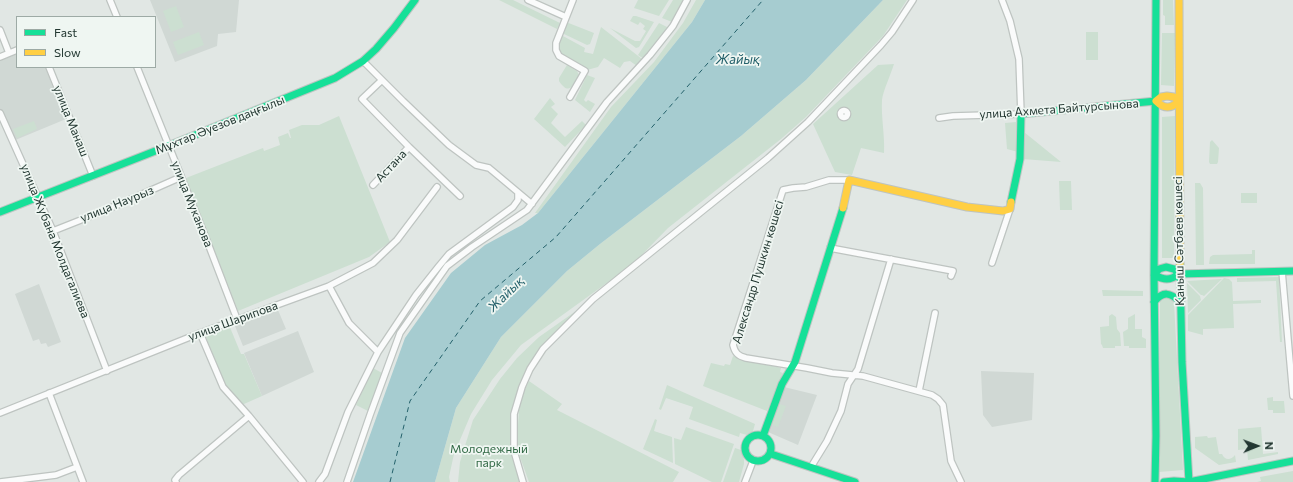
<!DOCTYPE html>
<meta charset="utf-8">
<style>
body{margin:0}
#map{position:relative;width:1293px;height:482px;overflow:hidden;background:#e1e7e4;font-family:Commissioner,sans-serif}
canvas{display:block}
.legend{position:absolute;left:16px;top:16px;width:140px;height:52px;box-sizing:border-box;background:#eff6f2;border:1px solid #9daaa5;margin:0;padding:5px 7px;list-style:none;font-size:12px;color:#223731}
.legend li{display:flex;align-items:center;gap:8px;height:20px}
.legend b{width:20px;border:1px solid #9daaa5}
.north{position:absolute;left:1237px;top:426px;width:40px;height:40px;-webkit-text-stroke:3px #eff6f2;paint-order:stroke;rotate:89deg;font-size:11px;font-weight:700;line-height:16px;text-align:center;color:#223731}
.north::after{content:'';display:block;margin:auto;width:14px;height:18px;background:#223731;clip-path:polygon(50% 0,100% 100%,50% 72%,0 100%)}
</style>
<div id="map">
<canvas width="1293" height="482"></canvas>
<ul class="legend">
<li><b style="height:5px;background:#16e098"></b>Fast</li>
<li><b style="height:5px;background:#ffcf43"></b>Slow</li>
</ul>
<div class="north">N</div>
</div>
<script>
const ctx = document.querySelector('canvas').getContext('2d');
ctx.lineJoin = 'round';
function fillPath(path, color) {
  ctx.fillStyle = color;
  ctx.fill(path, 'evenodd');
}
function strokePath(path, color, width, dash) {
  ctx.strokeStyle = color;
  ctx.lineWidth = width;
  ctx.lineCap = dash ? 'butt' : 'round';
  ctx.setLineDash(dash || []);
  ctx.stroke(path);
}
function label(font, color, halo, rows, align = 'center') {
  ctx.font = font + ' Commissioner,sans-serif';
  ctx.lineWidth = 3.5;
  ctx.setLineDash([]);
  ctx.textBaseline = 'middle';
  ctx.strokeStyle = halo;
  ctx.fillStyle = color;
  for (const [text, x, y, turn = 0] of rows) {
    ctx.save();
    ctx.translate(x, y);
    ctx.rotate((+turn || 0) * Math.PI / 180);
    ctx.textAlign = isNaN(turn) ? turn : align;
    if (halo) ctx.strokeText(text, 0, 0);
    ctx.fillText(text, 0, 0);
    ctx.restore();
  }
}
fillPath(new Path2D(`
 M150,0h89l-3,32 -18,2 -1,12 -42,16z
 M17,54v13h28l21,52 -53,22 -13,-33v-47z
 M39,284l22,58 -13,5 -2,-4 -5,1 -2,-5 -6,2 -18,-47z
 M278,310l8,19 -43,17 -8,-20z
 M298,331l16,41 -52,24 -18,-43z
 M981,371l53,2 -2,47 -40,7 -9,-12z
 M784,387l33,8 -19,50 -30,-13z`), '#d0d8d4');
fillPath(new Path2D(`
 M499,0h14l47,23 -3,6z
 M638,0h31l-10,16 -25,-8z
 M673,0h13l-14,22 -10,-4z
 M696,0h9l-13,22 -154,191h-3l76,-106 43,-45 29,-39z
 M883,0h24l-24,36 -77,81 -25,22 -113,89 -35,36 -112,81 -29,35 -21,34 -17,40 -5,23 1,5h-15l21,-74 45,-71 66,-66 33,-27 141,-108 65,-56z
 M1163,0h10l1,25h-9v-9l-2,-1z
 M176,6l8,21 -13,5 -8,-21z
 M633,16h3l18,6 -15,25 -3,1 -26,-20 25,13h5l6,-10 -3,-2 2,-3 -5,-4 -2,3 -8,-4z
 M566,22l28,11 -4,11 -3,1 -23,-11 -1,-2z
 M659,23l10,5 -25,31 -6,-4z
 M601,27l41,32 -5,7 -7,-5 -6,1 -4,6 -16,-10 -6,9 -11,3 -25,-15c-5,-6 -3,-12 -1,-19h2l22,12 -1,4 9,2z
 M199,32l5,13 -26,10 -5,-13z
 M1086,32h12v28h-12z
 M1162,33h13l-1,53 -13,-1z
 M894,64c-3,10 -11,27 -12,36 -1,18 3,35 2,53l-23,-5 -9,27 -17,-3 -22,-48 65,-59z
 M567,65l10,6 2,4c-6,11 -10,21 -20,6v-3z
 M587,75l8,3 -11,22 2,2 2,-2 7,4 -5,8 -15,-12z
 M550,98l5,6 -4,3 7,7 -7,9 14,14 17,-16 4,4 -21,22 -31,-28z
 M339,116l51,126 -21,15 -131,54 -52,-133 77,-30 1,3 16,-6 -2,-8 10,-4 2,5h1l-2,-8 13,-5h17z
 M1175,116l-1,142h-12v-141z
 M34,121l3,8 -20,9 -4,-9z
 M1016,122l2,30 -11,-3 -2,-26z
 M1024,132l37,30 -38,-3z
 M1212,140l7,8 -1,14 -1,2h-7l-1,-2 1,-20z
 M1059,181h12l1,29h-12z
 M1195,183h5l3,5 1,77h-8z
 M1241,193h16v10h-16z
 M1252,250h3v14h-46l1,-7 3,-2 39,-1z
 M1279,277l3,65h-2l-4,-61 -39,1v-4z
 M1224,278l5,1 3,3 1,19 28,-1v3l-28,1 1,24 -31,1v6l-15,-4v-16z
 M1222,279l-18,17 -2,-1h-1l-14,-14z
 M1187,283l13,13 1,4 -13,13z
 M1102,290l41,1v5h-40z
 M1167,298l5,2 2,3 9,167 -24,2 1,-171 2,-1z
 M593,299l-40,41 -23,29 -13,36 -3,46 9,31h-65l2,-20 13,-42 27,-41 17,-21 22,-21z
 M1112,314l4,3 1,12 3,4 1,13h-6v2h-12l-1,-3 -1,-1 -1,-17 9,-1v-10z
 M1135,314v15h7v8l4,2v9h-17v-2h-5l-1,-14 5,-3v-11z
 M229,325l12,29h3l18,42 -18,8 -3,1 -3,-2 -12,-17 -21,-51z
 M733,356l48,12 -1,4 3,1 -16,38 -64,-25 8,-23 13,3 1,-2 5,1z
 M373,368l9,5 -14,38 -12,-6z
 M529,381l33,23 -5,6 122,62 -6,10h-144l-10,-28 -2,-14 2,-30 3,-15z
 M667,385l88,39 -2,7 -6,4 -7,-2 -1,4 -50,-18 4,-12 -27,-9 -5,12 -2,-1z
 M1273,397v4h11l1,12h-12v-3h-5l-1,-12z
 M779,404l7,2 -8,21 -7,-3z
 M655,419l2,1 -3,11 18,6 1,26 -30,-14z
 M686,427l48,17 -13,38h-9l-37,-18 -1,-26 7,2z
 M1261,427l2,27 15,-2v2l-30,6 -1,-11 -9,1v-21z
 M1207,436l1,2 8,-1 3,17h3c3,7 9,6 13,1l1,7 -17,3 -24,-17v-11z
 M735,448l6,2 3,10v4l-5,18h-16z
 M1293,471v11h-36l4,-1 -1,-4z`), '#ccdfd1');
fillPath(new Path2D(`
 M705,0h178l-77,80 -65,56 -141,108 -33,27 -66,66 -45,71 -21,74h-82l52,-144 46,-65 34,-28 37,-20 16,-12 154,-191z`), '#a6ccd0');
strokePath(new Path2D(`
 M390,482l20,-81 70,-100 76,-64 207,-237`), '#24616b', 1, [5, 4]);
const street = new Path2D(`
 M110,0l7,17
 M528,0l38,17
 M0,30l9,23
 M0,57l17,-7
 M363,61l40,40 46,44 27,20 13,3 43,36
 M49,67l44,109
 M137,67l67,166 33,86
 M382,80l-20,19 47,48 51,49
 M570,97l15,-26 -26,-15 -3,-6v-7l17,-43
 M840.5 114a3.5 3.5 0 1 1 7 0a3.5 3.5 0 1 1-7 0Z
 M0,113l53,118 54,140
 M939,118l14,-2 68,-2 -2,-55 -9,-38 -8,-21
 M849,180h-20l-23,7 -13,1 -10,2 -50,155c2,8 5,11 13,13l61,10 25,5 31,3 69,19 6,4 5,6 8,56 10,21
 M373,185l36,-38
 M53,231l53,-21 75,-33
 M830,248l123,23 -2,5
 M992,263l18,-54
 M1282,271l11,125
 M329,286l20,37 29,29
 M919,391l16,-78
 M49,393l34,89
 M0,413l200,-80 129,-47 44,-23 24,-23 40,-53
 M249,416l54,66
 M811,467l16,-26 14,-30 7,-27 10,-15 33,-110
 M0,482l56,-7 21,-8
 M176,482l-1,-2 4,-5 70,-59 -26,-29 -23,-54
 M319,482l6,-8 23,-62 30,-60 38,-57 23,-29 10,-12 64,-47 5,-7v-7
 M347,482l23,-67 30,-82 47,-67 25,-19 55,-37 80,-108 43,-47 23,-29 14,-26
 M523,482l-9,-31v-37l8,-27 8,-18 13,-20 50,-50 175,-141 40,-36 73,-77 11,-13 21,-32
 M745,482l8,-21`);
const fast = new Path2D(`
 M1011,202l9,-43 1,-45 135,-13
 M0,212l168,-66 167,-68 28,-17 13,-12 18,-21 21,-28
 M1180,265l2,97 7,120
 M1166,267l8,2 5,5c-9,7 -15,6 -25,1l5,-6z
 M1179,274l114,-3
 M1154,302c9,-11 16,-10 26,0
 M745 448a13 13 0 1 1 26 0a13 13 0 1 1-26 0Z
 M763,436l19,-52 13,-22 48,-154
 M771,454l84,28
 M1155,482l1,-46 -2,-161 2,-275
 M1164,482l10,-1 15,1 104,-21`);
const slow = new Path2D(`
 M1179,0l1,265
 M1167,96l7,1 5,4c-8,8 -15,8 -23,0l5,-4z
 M843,208l6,-28 118,27 36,4 7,-2 1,-7`);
strokePath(street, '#bec4c1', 8);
strokePath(fast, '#bec4c1', 9);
strokePath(slow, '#bec4c1', 9);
strokePath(street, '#fafbfb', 5.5);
strokePath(fast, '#16e098', 7);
strokePath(slow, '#ffcf43', 7);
label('12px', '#223731', '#eff6f2', [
 ["улица Ахмета Байтурсынова",1059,109,-4],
 ["улица Манаш",71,121,68],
 ["Мұхтар Әуезов даңғылы",220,125,-22],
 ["Астана",391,166,-47],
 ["улица Наурыз",117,204,-22],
 ["улица Муканова",192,204,68],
 ["улица Жубана Молдагалиева",55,241,68],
 ["Қаныш Сәтбаев көшесі",1179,241,-91],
 ["Александр Пушкин көшесі",758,272,-73],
 ["улица Шарипова",233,321,-20]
]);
label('12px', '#316945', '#eff6f2', [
 ["Молодежный",489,449],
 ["парк",489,463]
]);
label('italic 13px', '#24616b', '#eff6f2', [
 ["Жайық",738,60],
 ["Жайық",506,294,-44]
]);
</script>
